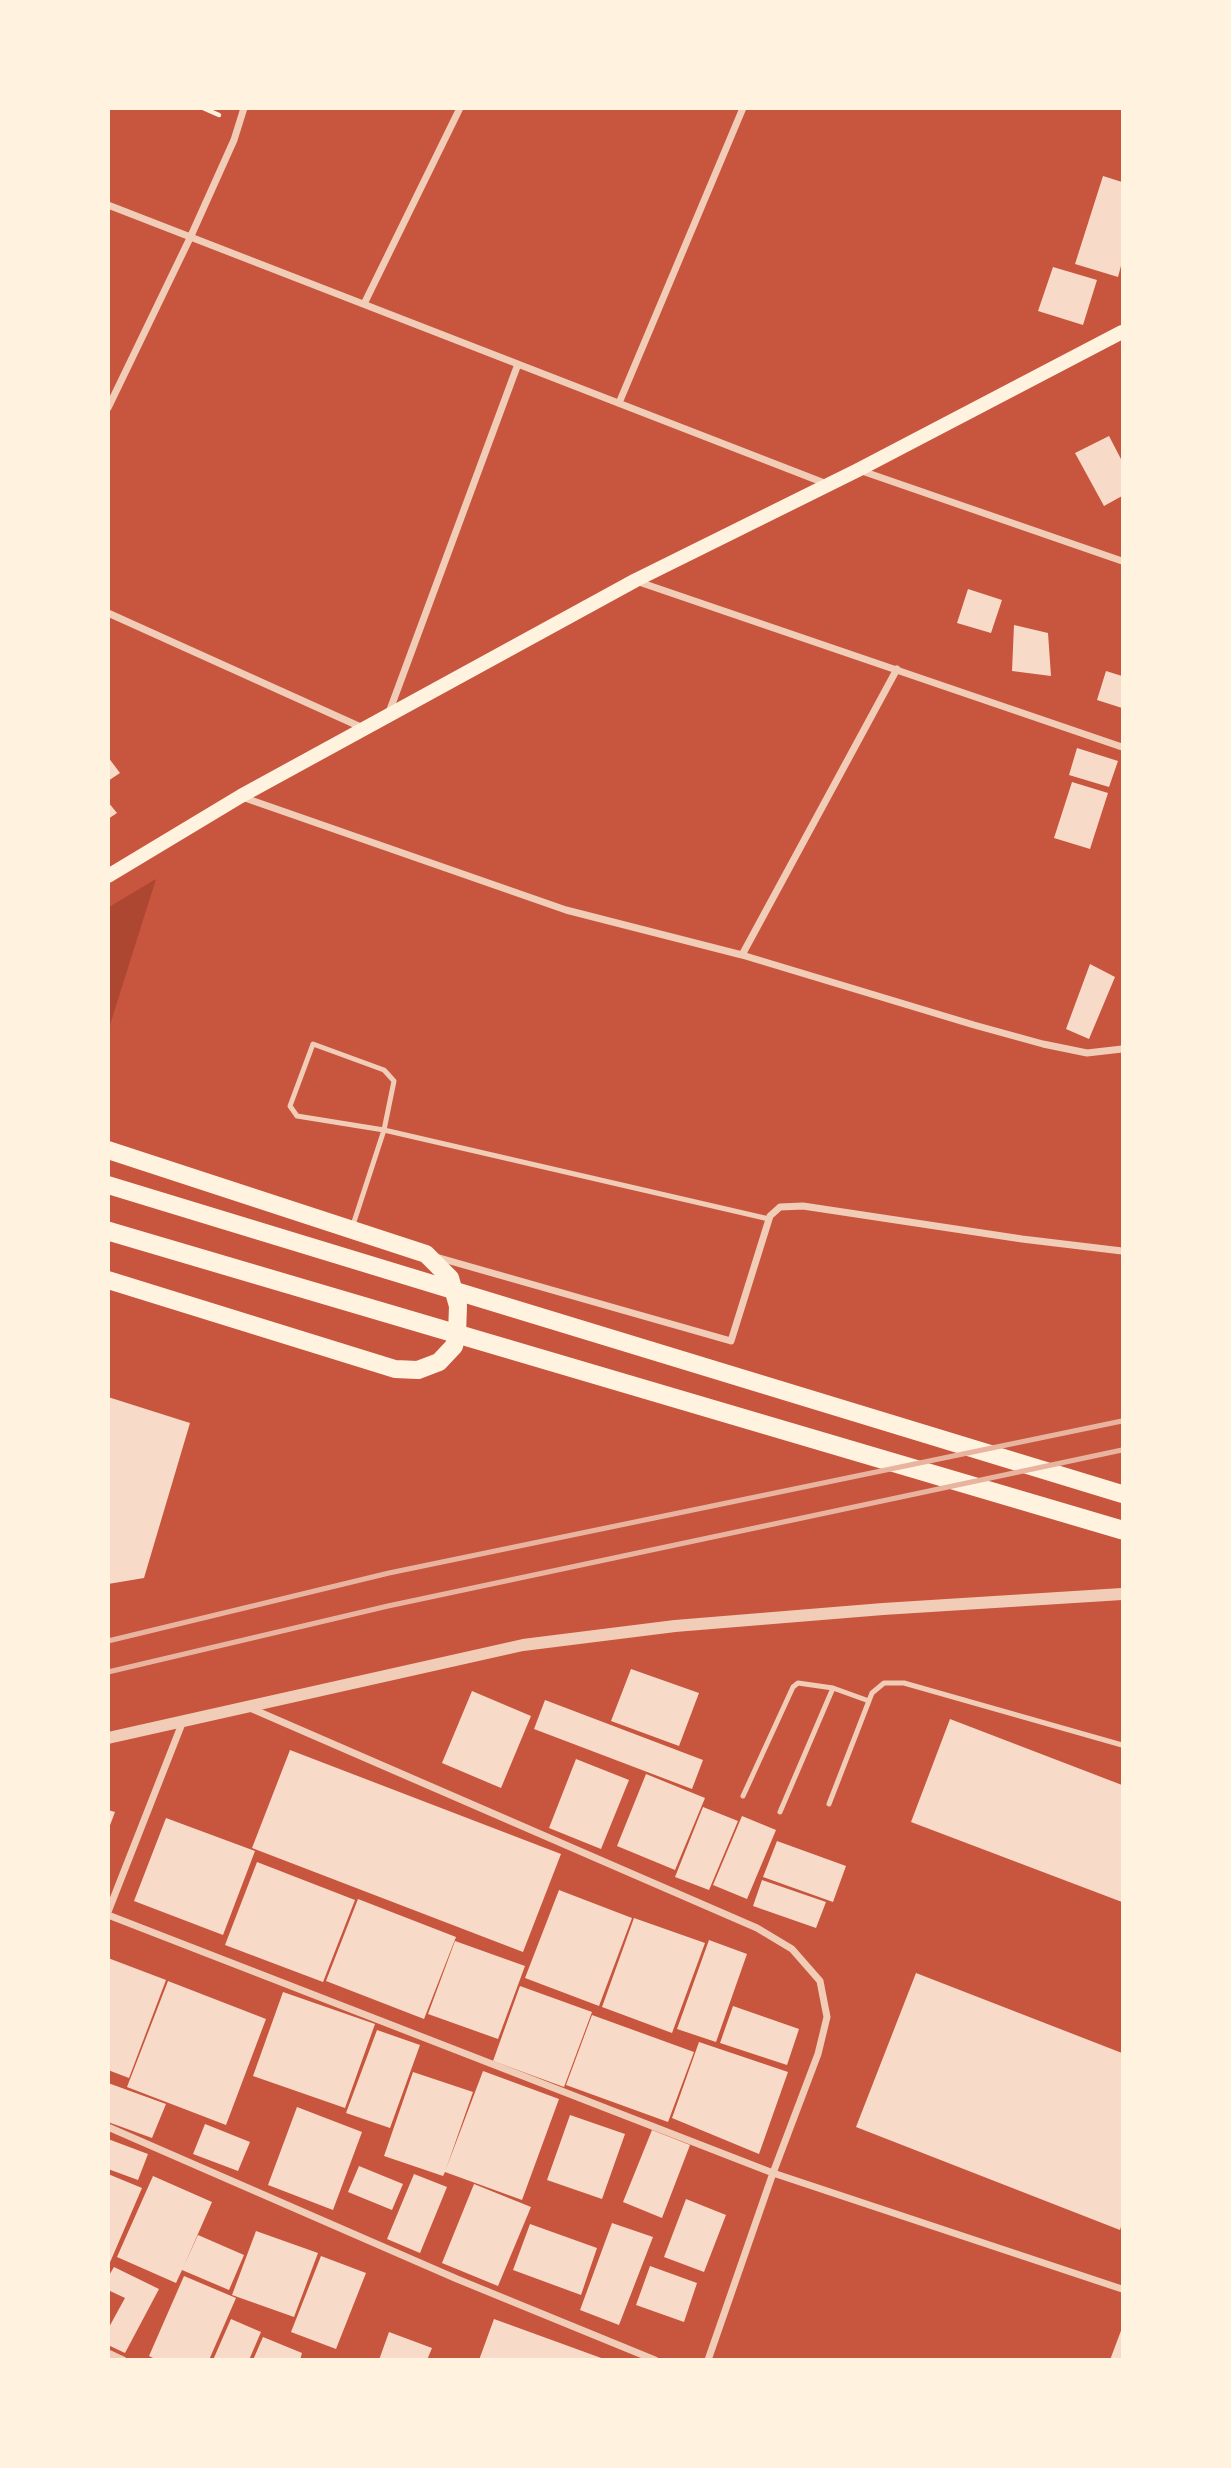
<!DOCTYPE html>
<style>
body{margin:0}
#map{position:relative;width:1231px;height:2468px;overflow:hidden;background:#c8553d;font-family:Inter,sans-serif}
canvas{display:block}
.frame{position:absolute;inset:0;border:110px solid #fff3e0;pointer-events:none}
</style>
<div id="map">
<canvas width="1231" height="2468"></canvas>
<div class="frame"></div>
</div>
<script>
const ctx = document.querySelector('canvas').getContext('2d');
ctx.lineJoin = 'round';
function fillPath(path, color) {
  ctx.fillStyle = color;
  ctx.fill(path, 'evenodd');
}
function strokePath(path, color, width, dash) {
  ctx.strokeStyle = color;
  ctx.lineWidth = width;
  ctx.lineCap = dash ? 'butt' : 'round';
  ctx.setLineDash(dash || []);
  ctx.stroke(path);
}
fillPath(new Path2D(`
 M156,879l-47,149v-121z`), '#ae4732');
fillPath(new Path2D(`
 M1103,176l19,6v80l-4,15 -43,-13z
 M1053,267l44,13 -14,45 -45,-14z
 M1109,436l13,25v35l-18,10 -29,-53z
 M968,589l34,11 -11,33 -34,-10z
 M1014,625l34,8 3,43 -39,-5z
 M1106,671l16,5v32l-25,-8z
 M1077,748l41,13 -9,26 -40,-12z
 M108,757l12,16 -12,8z
 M1072,782l36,11 -18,56 -36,-11z
 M108,802l9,11 -9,6z
 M1090,964l25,13 -26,62 -23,-10z
 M108,1397l82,26 -46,155 -36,6z
 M631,1669l68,24 -20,53 -68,-25z
 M472,1691l59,25 -30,72 -59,-25z
 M545,1700l158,60 -11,29 -158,-60z
 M950,1719l172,66v117l-211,-80z
 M290,1750l271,104 -38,98 -271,-104z
 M576,1759l53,21 -28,69 -52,-21z
 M646,1774l59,24 -30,72 -58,-24z
 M703,1807l35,14 -29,69 -34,-13z
 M108,1810l7,2 -6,16h-1z
 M742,1816l34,14 -29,69 -34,-14z
 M166,1818l89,33 -32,84 -89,-34z
 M777,1841l69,25 -13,36 -70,-25z
 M257,1862l98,38 -32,82 -98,-37z
 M762,1880l64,22 -10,26 -63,-22z
 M559,1890l73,28 -33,88 -74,-28z
 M358,1899l98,38 -32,82 -98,-38z
 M634,1918l71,25 -33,90 -70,-26z
 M709,1940l38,14 -31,88 -39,-13z
 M455,1941l70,25 -27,73 -70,-25z
 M108,1958l58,22 -37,98 -21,-8z
 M916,1973l206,80v170l-2,7 -264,-103z
 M168,1981l98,38 -40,106 -99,-38z
 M520,1986l72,26 -28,75 -71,-26z
 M283,1992l92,32 -30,84 -92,-32z
 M733,2006l66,23 -12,36 -67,-22z
 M592,2015l102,37 -26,70 -102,-37z
 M377,2030l43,15 -30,83 -44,-15z
 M699,2042l89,30 -29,82 -87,-36z
 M483,2071l76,28 -37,101 -77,-28 -2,4 -59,-20 29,-84 60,20 -27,77z
 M108,2083l58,21 -14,34 -44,-16z
 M297,2107l65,25 -29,78 -65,-25z
 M570,2115l55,19 -23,65 -55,-19z
 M205,2124l45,18 -12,29 -45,-17z
 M652,2130l38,15 -28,73 -39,-16z
 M108,2139l40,15 -10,26 -30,-11z
 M359,2166l44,18 -11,26 -44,-18z
 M108,2174l34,14 -34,79z
 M414,2174l33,13 -27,66 -33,-14z
 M153,2176l59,26 -29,66 15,-33 46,20 -15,35 -47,-20 -6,13 -59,-26z
 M474,2184l57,23 -33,79 -56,-23z
 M686,2199l40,16 -22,57 -40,-15z
 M612,2223l41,14 -34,88 -39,-15z
 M530,2224l67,24 -16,47 -68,-25z
 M256,2231l62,22 -24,64 -62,-22z
 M321,2256l45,17 -30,76 -45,-17z
 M650,2266l47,17 -13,39 -48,-17z
 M114,2267l45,22 -34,64 -17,-8v-16l17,-31 -17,-8v-13z
 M184,2276l52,22 -27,62h-52l-8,-4z
 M231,2319l30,13 -12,28h-36z
 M494,2319l110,40v1h-125z
 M1122,2328v32h-12z
 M389,2332l43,16 -5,12h-48z
 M263,2337l39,16 -2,7h-47z`), '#f7dbc8');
strokePath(new Path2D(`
 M203,108l16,7`), '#fff3e0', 4.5);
strokePath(new Path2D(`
 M352,1228l32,-98 10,-49 -10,-11 -71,-26 -23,62 7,10 87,14 385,89
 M743,1796l50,-109 5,-4 35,5 36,13
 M829,1804l43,-111 12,-10h20l218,62
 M780,1812l53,-124`), '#f1ccb7', 5);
strokePath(new Path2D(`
 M108,205l719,279
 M364,304l96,-196
 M619,403l124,-295
 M108,408l82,-170 44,-98 10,-32
 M859,470l263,91
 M636,581l486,166
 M108,613l255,115
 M388,715l130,-351
 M242,797l324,113 176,45 232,70 69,19 44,9 35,-4
 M742,955l155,-286
 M436,1257l295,84 39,-125 10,-9 23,-1 219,33 100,12
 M250,1708l507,220 35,21 28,32 7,36 -9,37 -45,119 -65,187
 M108,1912l75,-191
 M108,1915l665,258 349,116
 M108,2127l349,152 198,81
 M108,2353l15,7`), '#f1ccb7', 7);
strokePath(new Path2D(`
 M108,1738l415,-93 152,-19 208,-17 239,-15`), '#f1ccb7', 12);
strokePath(new Path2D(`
 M108,876l133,-80 395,-216 222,-110 264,-138`), '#fff3e0', 14);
strokePath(new Path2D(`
 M108,1150l318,104 24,24 8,28 -1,28 -3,12 -15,16 -21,8 -23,-1 -287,-89
 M108,1185l1014,309`), '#fff3e0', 18);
strokePath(new Path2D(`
 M108,1231l1014,299`), '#fff3e0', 19);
strokePath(new Path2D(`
 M108,1641l281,-68 733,-152
 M108,1672l280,-66 734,-156`), '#e9b49f', 5);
</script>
